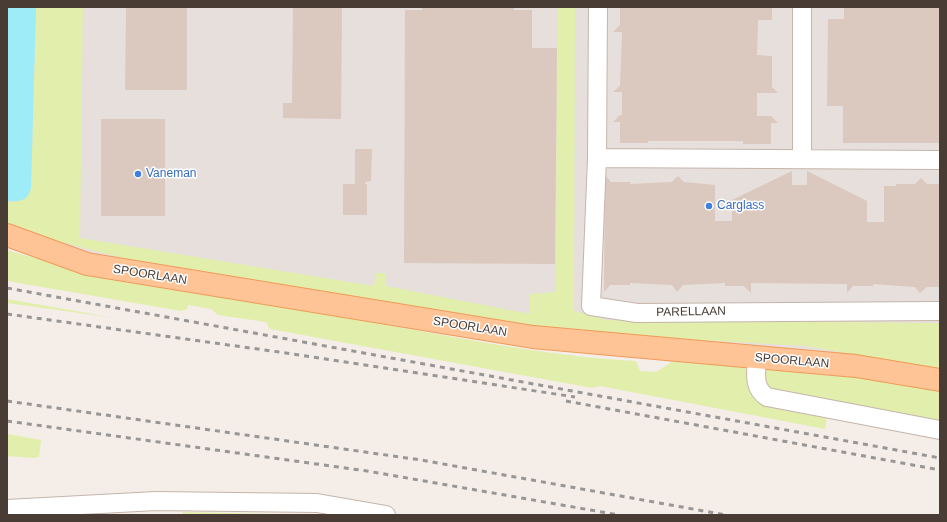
<!DOCTYPE html>
<style>
body{margin:0}
#map{position:relative;width:947px;height:522px;overflow:hidden;background:#f5ede7;font-family:Arial,sans-serif}
canvas{display:block}
.frame{position:absolute;inset:0;border:8px solid #493c35;pointer-events:none}
</style>
<div id="map">
<canvas width="947" height="522"></canvas>
<div class="frame"></div>
</div>
<script>
const ctx = document.querySelector('canvas').getContext('2d');
ctx.lineJoin = 'round';
function fillPath(path, color) {
  ctx.fillStyle = color;
  ctx.fill(path, 'evenodd');
}
function strokePath(path, color, width, dash) {
  ctx.strokeStyle = color;
  ctx.lineWidth = width;
  ctx.lineCap = dash ? 'butt' : 'round';
  ctx.setLineDash(dash || []);
  ctx.stroke(path);
}
function label(font, color, halo, rows, align = 'center') {
  ctx.font = font + ' Arial,sans-serif';
  ctx.lineWidth = 3;
  ctx.setLineDash([]);
  ctx.textBaseline = 'middle';
  ctx.strokeStyle = halo;
  ctx.fillStyle = color;
  for (const [text, x, y, turn = 0] of rows) {
    ctx.save();
    ctx.translate(x, y);
    ctx.rotate((+turn || 0) * Math.PI / 180);
    ctx.textAlign = isNaN(turn) ? turn : align;
    if (halo) ctx.strokeText(text, 0, 0);
    ctx.fillText(text, 0, 0);
    ctx.restore();
  }
}
fillPath(new Path2D(`
 M7,7h933v364l-296,-18 -468,-78 -169,-44z`), '#e7dfdc');
fillPath(new Path2D(`
 M7,7h1v178l-1,-1z
 M36,7h47l-3,231 294,48 2,-13h10v13l144,28v-20l26,-2 1,-285h18l-1,304 33,9 333,3v47l-134,-24 -88,-5 -98,-2 -466,-73 -105,-27 -42,-13v-25l6,1 18,-14z
 M7,250c113,34 231,50 346,69 94,16 188,37 283,42l4,10 16,1 16,-10 67,-1 6,7 5,17 13,18 64,15 -2,11 -225,-43 -8,2 -322,-59 -4,-7 -48,-7 -7,-6 -23,-4 -1,4 -6,2 -174,-30z
 M7,299l108,19 -108,-15z
 M775,364l165,24v32l-171,-29c-7,-12 -7,-20 6,-27z
 M7,434l34,6 -2,17 -6,1 -26,-2z
 M183,512l138,3h-138z`), '#e2eeac');
fillPath(new Path2D(`
 M8,7h28l-5,181c-3,13 -12,14 -24,13v-17h1z`), '#9decf8');
fillPath(new Path2D(`
 M126,7h61v83h-62z
 M293,7h49l-1,112 -58,-1v-15h9z
 M422,7h92v3h18v38h25l-2,216 -151,-1 1,-253h17z
 M620,7h152v13h-14l-1,35 15,1v31l6,6h-21v23h14l7,7h-7v21h-28v-3h-95v2h-28v-21h-7l7,-7h2v-23h-9l7,-6 2,-54h-9l7,-7z
 M844,7h96v136h-97v-37h-16l1,-87h16z
 M101,119h64v97h-64z
 M355,149h17l-1,32 -6,1v2h2v31h-24v-31h12z
 M792,171v14h15v-14l60,30v21h17v-36h12v-2h19l6,-6 6,6h13v103h-13l-7,6 -5,-6 -42,-3v2h-20l-6,7v-9l-96,-1v10l-7,-7h-19v-3l-42,2 -6,7 -5,-7 -42,-2v2h-20l-6,7 1,-117 6,7h19v2l42,-2 6,-6 6,6 31,3v36h17v-21z`), '#dbc8be');
const minor = new Path2D(`
 M598,7l-1,151 -6,148 46,7 303,-2
 M597,158l343,2
 M802,159v-152
 M757,358c-1,15 -4,30 10,39l173,33
 M7,509l149,-8 161,2 69,12`);
const major = new Path2D(`
 M7,235l80,29 446,73 323,29 84,14`);
strokePath(minor, '#c5b5ab', 20);
strokePath(major, '#f09a5a', 24);
strokePath(minor, '#fff', 18);
strokePath(major, '#ffc496', 22);
strokePath(new Path2D(`
 M7,288l933,170
 M7,314l279,39 289,44
 M7,401l414,59 305,55
 M566,401l374,69
 M7,421l360,50 252,44`), '#979797', 3, [5, 5]);
for (const [x, y, r, color] of [
 [138,174,4,"#3f7fe0"],
 [709,206,4,"#3f7fe0"]
]) {
  const dot = new Path2D();
  dot.arc(x, y, r, 0, 2 * Math.PI);
  ctx.fillStyle = color;
  ctx.fill(dot);
  strokePath(dot, '#fff', 1.5);
}
label('12px', '#366cbe', '#fff', [
 ["Vaneman",146,174],
 ["Carglass",717,206]
], 'left');
label('12px', '#493c35', '#fff', [
 ["SPOORLAAN",150,275,9],
 ["PARELLAAN",691,312,-1],
 ["SPOORLAAN",470,327,9],
 ["SPOORLAAN",792,361,5]
]);
</script>
